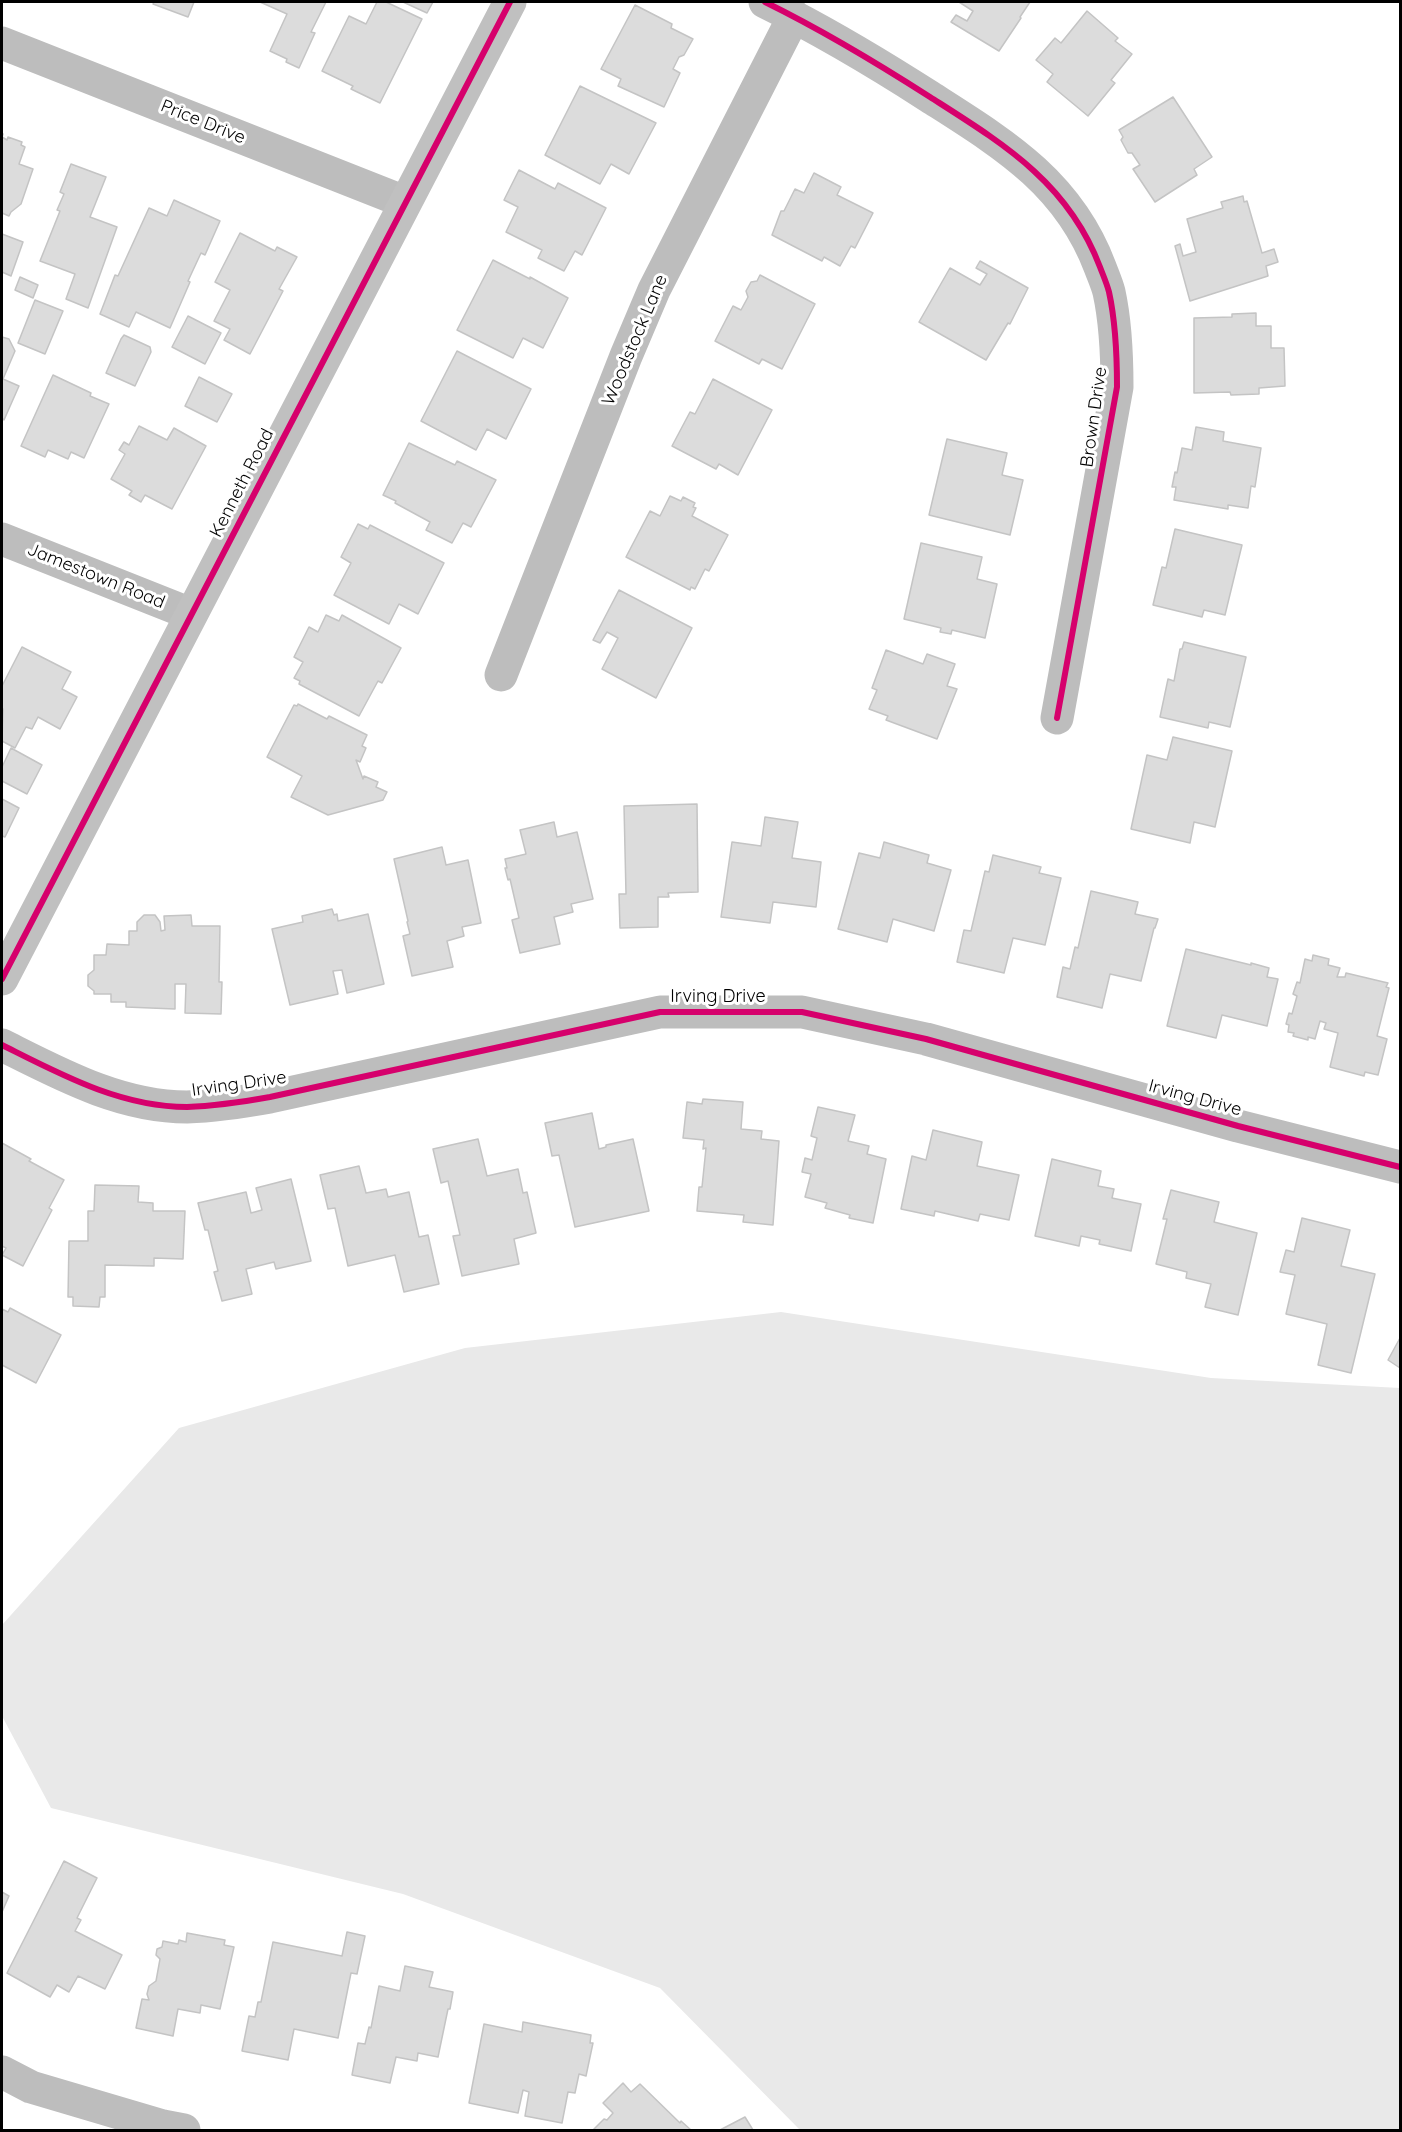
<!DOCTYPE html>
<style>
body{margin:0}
#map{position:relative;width:1402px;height:2132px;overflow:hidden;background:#fff;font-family:Quicksand,sans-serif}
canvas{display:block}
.frame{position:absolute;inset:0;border:3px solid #000;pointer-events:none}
</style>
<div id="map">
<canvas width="1402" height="2132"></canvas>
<div class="frame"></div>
</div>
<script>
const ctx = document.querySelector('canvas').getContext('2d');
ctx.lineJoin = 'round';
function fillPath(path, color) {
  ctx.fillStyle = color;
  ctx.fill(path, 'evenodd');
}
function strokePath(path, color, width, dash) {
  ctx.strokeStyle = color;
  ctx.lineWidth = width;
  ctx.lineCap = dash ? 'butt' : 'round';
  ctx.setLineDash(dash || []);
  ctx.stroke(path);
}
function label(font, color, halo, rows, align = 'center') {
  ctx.font = font + ' Quicksand,sans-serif';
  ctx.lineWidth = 6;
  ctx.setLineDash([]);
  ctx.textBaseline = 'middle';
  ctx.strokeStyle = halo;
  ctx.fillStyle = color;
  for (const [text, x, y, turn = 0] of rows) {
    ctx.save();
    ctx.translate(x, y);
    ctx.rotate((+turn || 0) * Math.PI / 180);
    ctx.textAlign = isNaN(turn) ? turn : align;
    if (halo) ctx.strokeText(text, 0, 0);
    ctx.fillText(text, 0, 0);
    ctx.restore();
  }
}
fillPath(new Path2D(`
 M781,1312l430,66 189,10v742h-600l-140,-142 -257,-94 -352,-86 -49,-92v-91l177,-197 286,-80z`), '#e9e9e9');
const building = new Path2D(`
 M154,2h40l-6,15 -35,-13z
 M260,2h66l-15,30 4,1 -16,35 -13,-6 1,-3 -17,-8 17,-37z
 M377,2h9l36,17 -42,84 -29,-14 2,-3 -31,-15 27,-55 17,8z
 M403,2h30l-6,11z
 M959,2h71l-10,15 1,1 -22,33 -48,-29 5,-7 11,6 6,-10z
 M635,5l37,19 -1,4 22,11 -9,16 -5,2 -6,12 7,4 -16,34 -46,-21 3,-7 -20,-10z
 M1087,11l31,27 -3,3 17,13 -21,26 4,3 -27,33 -41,-34 6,-8 -17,-14 19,-22 6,5z
 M580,86l76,37 -27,51 -18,-10 -11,20 -55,-29z
 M1173,97l39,60 -18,12 3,6 -42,27 -22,-33 7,-4 -8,-12h-4l-7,-13 2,-3 -4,-7z
 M2,133l1,1 -1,3 5,3 1,-3 14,5 -1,3 4,2 -6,17 14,5 -12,35 -10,8 -2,4 -7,-3z
 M71,164l35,13 -16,40 27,10 -29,81 -22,-9 9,-25 -35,-13 20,-50 -3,-1 7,-16 -4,-2z
 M519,170l36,19 3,-6 48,25 -24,47 -7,-4 -11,20 -26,-13 4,-8 -36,-18 12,-25 -14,-7z
 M814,173l27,14 -4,8 36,18 -18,35 -4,-2 -11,20 -16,-9 -2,4 -50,-26 9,-24h3l11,-22 9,4z
 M1243,196l1,6 3,-1 15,52 12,-4 4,13 -12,4 2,10 -78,25 -15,-55 5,-2 3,12 13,-4 -9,-33 36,-11 -2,-6z
 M174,200l46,21 -15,34 -4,-2 -13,28 2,1 -20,46 -34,-16 -7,15 -29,-13 15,-39 3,1 31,-68 18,8z
 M240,233l35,18 2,-4 20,10 -18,32 4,2 -33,63 -26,-14 6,-11 -16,-8 16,-31 -15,-8z
 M2,234l21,8 -12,34 -9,-4z
 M493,260l37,19v-2l38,21 -25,50 -20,-10 -10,20 -56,-28z
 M980,261l48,27 -18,36 -2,-1 -22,37 -67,-38 31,-54 30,17 7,-11 -11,-6z
 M760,275l55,29 -33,65 -20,-10 -3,5 -44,-23 18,-35 8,4 7,-13 -2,-6 5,-9 6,-1z
 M20,277l18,8 -5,13 -18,-8z
 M35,300l28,11 -18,43 -27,-11z
 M1256,313v13h15v22h13l1,38 -26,2v6l-28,1 -1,-3 -36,1v-75l38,-1v-3z
 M188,316l33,17 -16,31 -33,-17z
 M124,335l26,12 1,5 -16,34 -29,-13 15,-34z
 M2,337l7,2 6,12 -12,28 16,7 -15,34 -2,-2z
 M457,351l74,38 -25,50 -19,-10 -11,21 -55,-29z
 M53,375l38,18 -1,3 19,8 -25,54 -13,-6 -3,7 -20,-9 -3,7 -24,-11z
 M199,377l33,17 -15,28 -32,-16z
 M713,379l59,31 -34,65 -19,-11 -3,5 -44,-23 18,-34 5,2z
 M139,426l28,14 7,-12 32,18 -34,63 -27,-14 -4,7 -12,-7 3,-4 -21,-12 14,-25 -6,-4 5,-8 5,3z
 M1196,427l28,5 -1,9 38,7 -6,39 -4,-1 -3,22 -20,-3v4l-54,-9 2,-13h-4l3,-15 2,1 5,-25 10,2z
 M947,439l60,14 -5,22 21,5 -13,55 -81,-20z
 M409,443l46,22 2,-4 39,19 -25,47 -8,-4 -11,20 -26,-13 4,-8 -35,-19 1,-2 -13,-6z
 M670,496l11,5 2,-4 12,6 -2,4 3,1 -4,8 36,19 -19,36 -4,-2 -10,20 -4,-2 -1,3 -64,-33 24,-46 10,5z
 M358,524l10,5 2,-4 74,38 -26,51 -19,-10 -10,20 -55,-29 17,-32 -10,-6z
 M1175,529l67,16 -17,70 -21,-5 -2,7 -49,-12 9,-38 4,1z
 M921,543l61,14 -5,22 20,5 -12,54 -33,-8 -1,4 -11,-2 1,-4 -37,-9z
 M619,590l73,38 -36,70 -54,-29 16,-31 -11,-6 -7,11 -7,-3z
 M326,615l13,6 3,-6 59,33 -19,35 -4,-2 -19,35 -60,-32 1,-3 -6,-3 9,-16 -9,-5 15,-30 9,5z
 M1184,642l62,15 -16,70 -21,-5 -1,6 -48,-11 8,-38 6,2 6,-32h2z
 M22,647l49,25 -9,17 15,8 -17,32 -22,-12 -6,12 -6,-2 -11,21 -13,-7 1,-32 -1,-1v-22z
 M886,650l37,14 4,-10 28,10 -8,22 10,3 -20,50 -51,-19 2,-4 -19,-7 8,-19 -5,-2z
 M298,704l29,15 2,-3 38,19 -5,11 4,2 -6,14 -4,-2 7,19 1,-3 14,6 -2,5 11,5 -4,8 -55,15 -37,-18 11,-21 -35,-19 27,-52 3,1z
 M1173,737l59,14 -17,76 -21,-5 -4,21 -59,-14 16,-74 20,5z
 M11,748l31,17 -15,29 -25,-13v-14z
 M2,799l17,9 -14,29 -3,-1z
 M697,804l1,88 -30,1 1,4h-11v30l-38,1 -1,-34h7l-2,-88z
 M765,817l33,5 -6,36 29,4 -5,45 -43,-5 -3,21 -49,-6 11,-75 29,4z
 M554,822l3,15 20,-5 16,67 -22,5 2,8 -19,5 6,27 -40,9 -8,-33 7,-2 -9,-39 -2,1 -3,-12h2l-2,-9 21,-5 -6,-24z
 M884,842l45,13 -2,8 24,7 -17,61 -41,-12 -6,23 -49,-13 21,-76 21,5z
 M442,847l4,18 22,-5 13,63 -19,4 2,9 -17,5 6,26 -41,9 -9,-40 7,-2 -3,-12 1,-1 -14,-62z
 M993,855l48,12 -2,6 22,5 -16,67 -32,-7 -9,35 -47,-11 7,-32 7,1 14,-60 4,1z
 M1091,891l47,11 -3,12 23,5 -3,9h-1l-13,53 -31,-7 -8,34 -45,-11 6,-30 7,2 5,-22 3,1z
 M332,909l2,6 3,-1 1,7 30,-7 16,70 -37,9 -5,-23 -9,1 5,23 -48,11 -18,-76 31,-7 -1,-6z
 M144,915h11l5,7 1,9 4,-1 -1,-14 27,-1 1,11h28l-1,56h3l-1,32 -36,-1 1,-29h-11v25l-49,-2v-5h-15v-8h-17v-3l-6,-5v-11l6,-5v-15h12l1,-11 22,1v-14h8v-9z
 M1186,949l65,16v-2l18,5 -2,9 11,2 -11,47 -45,-11 -6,23 -49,-12z
 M1313,955l16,4 -1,6 12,3 -3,9h8l1,-4 42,10 -2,4 3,1 -12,48 10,3 -9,36 -13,-3 -1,4 -34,-9 8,-34 -14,-4 2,-6 -6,-2 -5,18 -7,-2v3l-15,-4 1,-3 -6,-1 1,-7 -3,-1 3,-11 3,1 5,-18 -4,-2 4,-12 3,1 5,-24 7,2z
 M703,1099l40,3 -2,27 21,2 -1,8 18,2 -6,84 -30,-3 1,-7 -47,-4 2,-24h3l4,-39 -3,1 1,-9 -21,-2 4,-36 15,2z
 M818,1107l37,8 -7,26 21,5 -2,8 19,5 -13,64 -24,-5 1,-3 -25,-7 2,-5 -22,-6 6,-23 -9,-2 3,-14 7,2 5,-22 -6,-2z
 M592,1113l7,36 7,-2v-2l27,-6 16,72 -74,16 -16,-72 -7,1 -7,-33z
 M933,1130l49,12 -5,24 42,9 -10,45 -29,-6 -2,7 -43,-10 -1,5 -33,-7 11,-53 14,4z
 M478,1139l9,37 31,-7 5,24 4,-1 9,41 -22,6 5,25 -57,12 -9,-40 7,-1 -12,-54 -7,2 -8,-34z
 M2,1143l29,16 -2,2 35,19 -15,28 3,2 -29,56 -21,-11 4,-7 -4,-2z
 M1052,1159l49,12 -3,15 16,3 -2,9 29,6 -10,47 -32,-7 1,-4 -19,-4 -2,10 -44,-10z
 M359,1166l7,27 20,-4 2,8 21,-5 10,45 9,-2 11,49 -35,8 -9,-37 -47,11 -13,-58 -7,1 -8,-34z
 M291,1179l20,82 -35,8 -2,-7 -28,7 6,25 -30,7 -8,-29 4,-1 -10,-41h-3l-7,-27 48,-11 5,21 11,-3 -6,-22z
 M95,1185l44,1 -1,16 15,1v8h32l-2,48 -29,-1v8l-49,-1v32h-5l-1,10 -26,-1v-9h-5l1,-56h19v-30h6z
 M1171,1190l48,12 -5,20 43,11 -19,82 -33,-8 6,-23 -25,-6 1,-6 -31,-8 11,-45h-4z
 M1302,1218l48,12 -9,36 34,8 -24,99 -33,-8 9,-41 -41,-10 9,-39 -15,-3 6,-22 8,2z
 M10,1308l51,27 -25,48 -34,-18v-56l6,3z
 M1400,1338v30l-12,-8z
 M64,1861l33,17 -20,40 4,2 -6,11 47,24 -17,34 -27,-13 -9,16 -12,-7 -7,12 -43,-24z
 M2,1892l7,4 -7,16z
 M347,1932l18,4 -8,38 -6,-1 -13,65 -44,-9 -6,31 -46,-9 7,-35 6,1 3,-15h3l12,-60 69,14z
 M187,1933l38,7 -1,5 10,2 -14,62 -19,-4 -1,8 -22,-4 -5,27 -37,-8 6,-29 7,1 -2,-6 2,-8 7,-5 4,-22 -4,-4 1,-6 5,-2 1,-6 15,3 1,-4 7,2z
 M405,1966l28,6 -4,15 24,5 -3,17h-2l-10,48 -20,-4 -1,8 -21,-4 -6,26 -38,-8 6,-32 7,1 4,-17 2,1 8,-42 21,5z
 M523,2022l68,13 -1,8h3l-7,33 -7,-2 -4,19 -7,-1 -6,31 -37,-7 4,-24 -6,-2 -5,23 -49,-10 15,-79 38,8z
 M623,2083l8,9 9,-8 40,39 1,-2 10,9h-98l11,-11 3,1 6,-7 -10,-10z
 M745,2117l8,13h-33z`);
fillPath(building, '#dcdcdc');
strokePath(building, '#c4c4c4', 1.5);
strokePath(new Path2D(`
 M765,2c57,28 112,61 165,95 72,46 138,85 170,170 3,8 7,17 9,25 7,32 8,63 8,95l-60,331
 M2,43l403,159
 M2,539l189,75
 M501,675l125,-319 28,-66 140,-274
 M2,1045c58,29 118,62 185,62 28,-1 55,-5 83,-10l390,-85h142l124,27 312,87 162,41
 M2,2072l29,15 132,39 21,4`), '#bdbdbd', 33);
strokePath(new Path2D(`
 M2,979l508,-977`), '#c0c0c0', 33);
strokePath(new Path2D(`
 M765,2c57,28 112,61 165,95 72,46 138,85 170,170 3,8 7,17 9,25 7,32 8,63 8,95l-60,331
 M2,979l508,-977
 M2,1045c58,29 118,62 185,62 28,-1 55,-5 83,-10l390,-85h142l124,27 312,87 162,41`), '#d6006c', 6);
label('18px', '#000', '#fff', [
 ["Price Drive",203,122,22],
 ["Woodstock Lane",635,340,-67],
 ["Brown Drive",1094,417,-82],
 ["Kenneth Road",242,483,-63],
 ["Jamestown Road",96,576,22],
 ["Irving Drive",718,997],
 ["Irving Drive",239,1084,-8],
 ["Irving Drive",1195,1098,15]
]);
</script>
